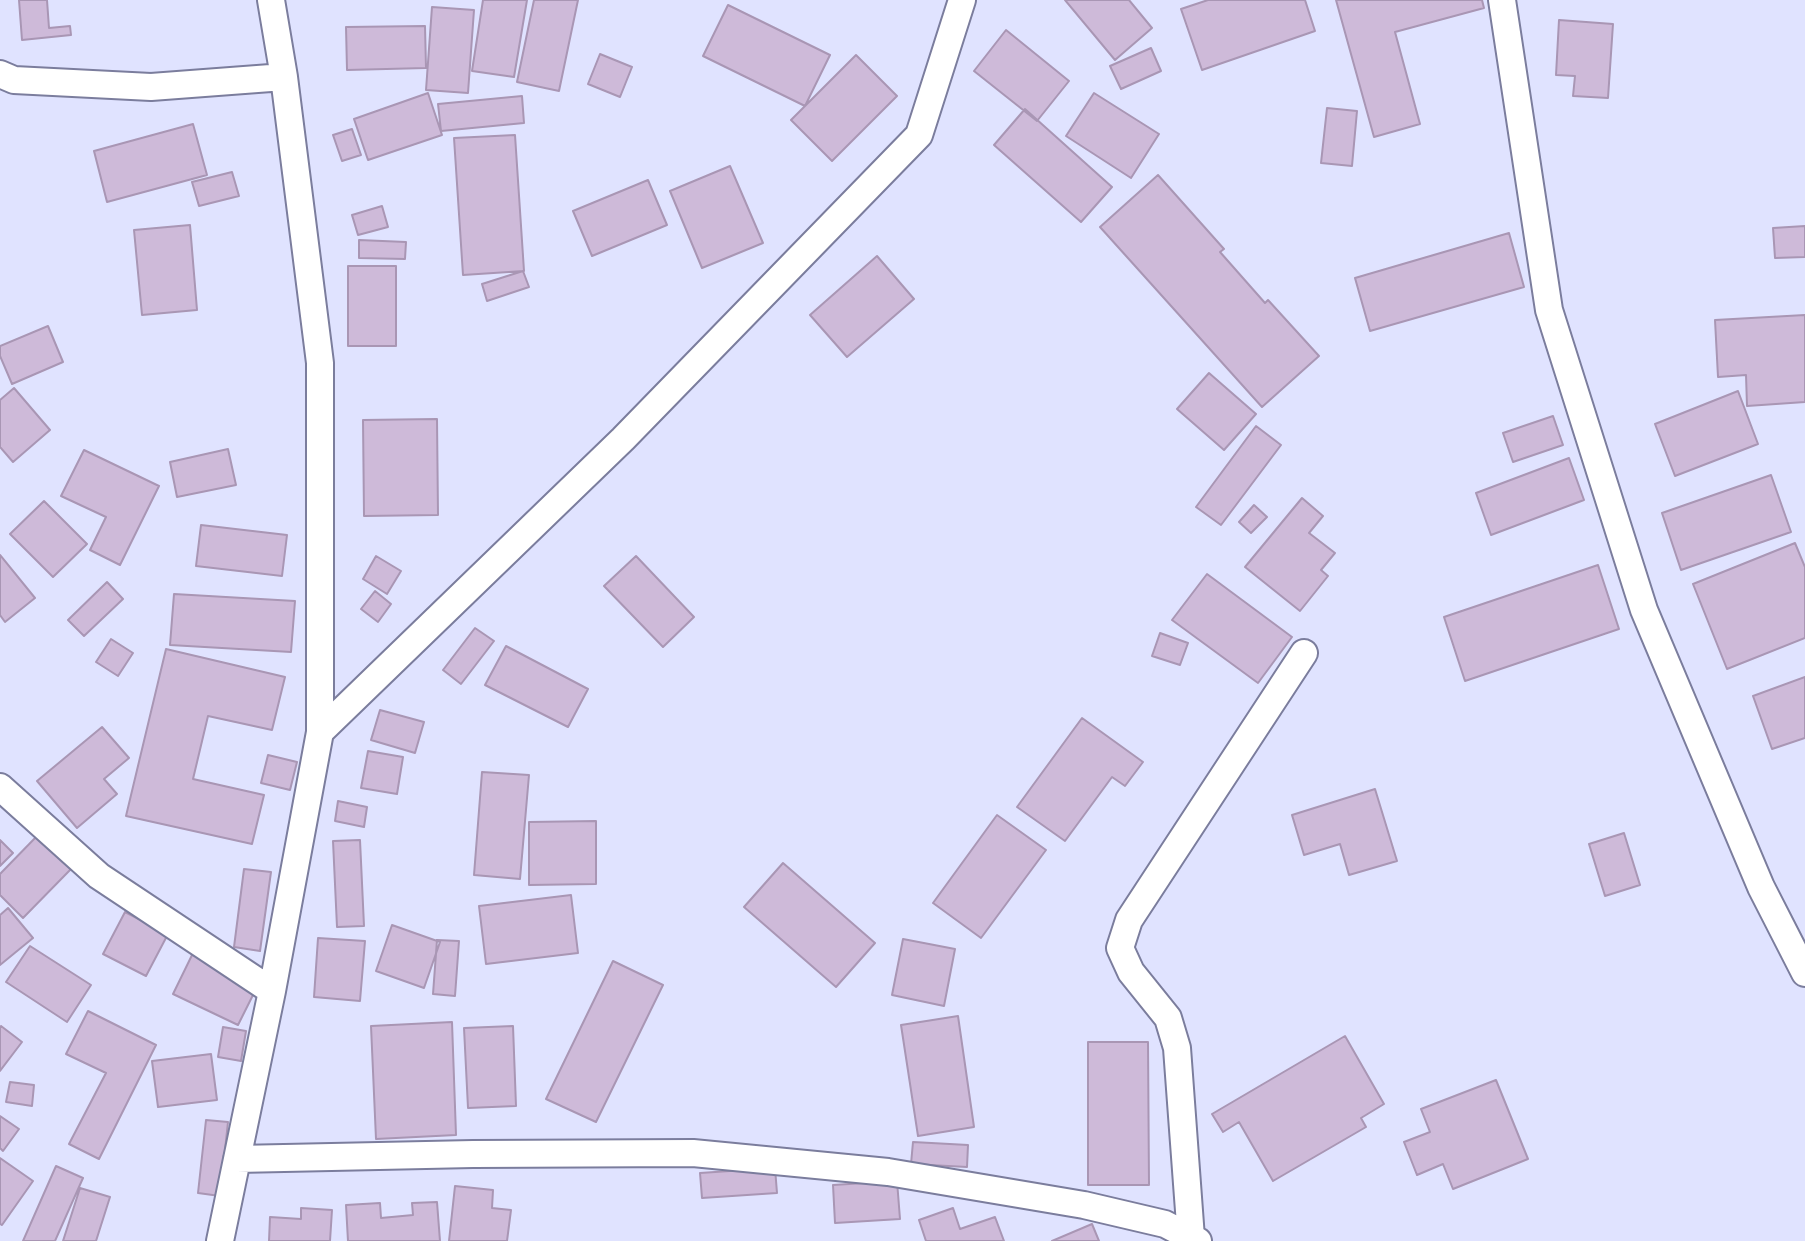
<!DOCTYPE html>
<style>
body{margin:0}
canvas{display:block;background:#e0e3ff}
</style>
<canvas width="1805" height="1241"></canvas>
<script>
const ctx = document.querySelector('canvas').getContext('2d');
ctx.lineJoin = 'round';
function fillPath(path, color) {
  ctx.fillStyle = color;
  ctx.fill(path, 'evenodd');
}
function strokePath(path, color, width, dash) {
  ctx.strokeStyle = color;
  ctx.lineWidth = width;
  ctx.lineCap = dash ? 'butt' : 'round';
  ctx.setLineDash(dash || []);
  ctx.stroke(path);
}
const building = new Path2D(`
 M19,0h28l2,28 21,-2 1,9 -49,5z
 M483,0h44l-13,77 -42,-6z
 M534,0h44l-19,91 -42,-9z
 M1065,0h64l23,28 -37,32z
 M1208,0h97l10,31 -113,39 -21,-61z
 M1336,0h146l2,8 -89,24 25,92 -46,13z
 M728,5l102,50 -25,51 -102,-50z
 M432,7l42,3 -6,83 -42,-3z
 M1559,20l54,4 -5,74 -35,-2 2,-20 -19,-1z
 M425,26l1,42 -79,2 -1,-43z
 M1006,30l63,51 -32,40 -63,-50z
 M1151,48l10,23 -40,18 -11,-23z
 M600,54l32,13 -12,30 -32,-13z
 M856,55l41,41 -65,65 -41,-41z
 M428,93l14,42 -74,25 -14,-41z
 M1094,93l65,41 -28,44 -65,-42z
 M522,96l2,27 -83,8 -3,-27z
 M1327,108l30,3 -5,55 -31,-3z
 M1025,109l87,78 -31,35 -87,-77z
 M193,124l14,51 -100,27 -13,-51z
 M352,129l9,26 -19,6 -9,-26z
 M515,135l9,136 -61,4 -9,-137z
 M730,166l33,77 -61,25 -32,-77z
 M232,172l7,24 -40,10 -7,-24z
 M1158,175l66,74 -4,3 45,51 3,-3 51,56 -57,51 -162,-180z
 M648,180l19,45 -75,31 -19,-45z
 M382,206l6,21 -30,8 -6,-20z
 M190,225l7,85 -55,5 -8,-85z
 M1805,226v31l-30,1 -2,-30z
 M1509,233l15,54 -154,44 -15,-53z
 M359,240l47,2 -1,17 -46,-1z
 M877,256l37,43 -67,58 -37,-42z
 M348,266h48v80h-48z
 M523,271l6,16 -42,14 -5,-17z
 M1805,315v87l-58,4 -1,-31 -28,2 -3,-57z
 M48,326l15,36 -51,22 -12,-28v-10z
 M1209,373l47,41 -32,36 -47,-41z
 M14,388l36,42 -37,32 -13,-15v-47z
 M1738,391l20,53 -83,32 -20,-52z
 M1553,416l10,29 -50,17 -10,-29z
 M437,419l1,96 -74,1 -1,-96z
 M1256,426l25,19 -60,80 -25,-18z
 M228,449l8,36 -59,12 -7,-35z
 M84,450l75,36 -39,79 -30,-15 16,-33 -45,-21z
 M1569,458l15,42 -93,35 -15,-42z
 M1771,475l20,57 -110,38 -19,-57z
 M1302,498l21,18 -14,17 26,20 -14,17 7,6 -28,35 -55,-44z
 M44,501l43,43 -34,33 -43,-43z
 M1254,505l13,12 -16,16 -12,-11z
 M201,525l86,10 -5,41 -86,-10z
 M1795,543l10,24v71l-78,31 -34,-85z
 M0,555l35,43 -30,24 -5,-7z
 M376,556l25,15 -14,23 -24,-15z
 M636,556l58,61 -31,30 -59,-61z
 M1598,565l21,64 -154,52 -21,-64z
 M1207,574l85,63 -34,46 -86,-63z
 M107,582l16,17 -39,37 -16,-16z
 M375,591l16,13 -13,18 -17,-13z
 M174,594l121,7 -4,51 -121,-7z
 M475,628l19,13 -33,43 -18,-14z
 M1160,633l28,10 -8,22 -28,-9z
 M111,639l22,14 -15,23 -22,-14z
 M506,646l82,43 -20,38 -83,-42z
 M166,649l119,28 -13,53 -64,-14 -15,63 71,16 -12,49 -126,-28z
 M1805,677v61l-33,11 -19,-53z
 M380,710l44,12 -9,31 -44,-13z
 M1082,718l61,44 -18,24 -13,-9 -47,64 -48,-34z
 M102,727l27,31 -25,21 13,15 -40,34 -40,-47z
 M368,751l35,6 -6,37 -36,-6z
 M268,755l29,7 -7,28 -29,-7z
 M482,772l47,3 -9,104 -46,-4z
 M1375,789l22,72 -48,14 -9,-31 -36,11 -12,-40z
 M338,801l29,6 -3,20 -29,-6z
 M997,815l49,35 -65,88 -48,-35z
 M596,821v63l-67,1v-63z
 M1624,833l16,52 -35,11 -16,-52z
 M37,836l34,33 -48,49 -23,-23v-21z
 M0,840l13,13 -13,13z
 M360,840l4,86 -27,1 -4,-86z
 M783,863l92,80 -39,44 -92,-80z
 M244,869l27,3 -11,79 -26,-4z
 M571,895l7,58 -92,11 -7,-58z
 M8,908l25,30 -33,27v-50z
 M125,912l43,22 -22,42 -43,-22z
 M392,925l48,17 -16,46 -48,-17z
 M318,938l47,3 -5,60 -46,-4z
 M903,939l52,10 -11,57 -52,-11z
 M437,940l22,1 -4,55 -22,-2z
 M30,946l61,39 -24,37 -61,-40z
 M194,951l65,32 -21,42 -65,-31z
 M613,961l50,24 -67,137 -50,-23z
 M88,1011l68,34 -57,114 -30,-15 37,-71 -40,-19z
 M958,1016l16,111 -56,9 -17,-111z
 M452,1022l4,113 -80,4 -5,-113z
 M1,1026l21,16 -22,29v-43z
 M513,1026l3,80 -48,2 -4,-80z
 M223,1027l23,4 -5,30 -23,-4z
 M1345,1036l39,68 -23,14 5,9 -93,54 -34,-59 -16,10 -11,-18z
 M1088,1042h60l1,143h-61z
 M211,1054l6,46 -59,7 -6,-46z
 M1496,1080l32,79 -75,30 -10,-25 -26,11 -13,-33 26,-10 -9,-23z
 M10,1082l24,3 -2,21 -26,-4z
 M0,1116l19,13 -16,22 -3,-3z
 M206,1120l22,2 -8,74 -22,-3z
 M913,1142l55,3 -1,22 -56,-3z
 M0,1158l33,23 -31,44 -2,-1z
 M56,1166l27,12 -28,63h-32z
 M775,1168l2,25 -75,5 -2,-25z
 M897,1181l3,38 -65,4 -2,-38z
 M455,1186l38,4 -1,18 19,2 -4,31h-58z
 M80,1188l30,9 -14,44h-33z
 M437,1202l3,39h-92l-2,-36 34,-2 1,15 32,-3 -1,-12z
 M301,1208l31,2 -2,31h-61l1,-24 31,2z
 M953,1208l7,21 35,-12 9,24h-78l-7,-21z
 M1092,1224l7,17h-47z`);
fillPath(building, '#cebad9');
strokePath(building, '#a996b4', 2);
const minor = new Path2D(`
 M1502,0l47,310 95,300 117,277 44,86
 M0,74l14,6 137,7 133,-10
 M320,732l303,-293 296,-304 43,-135
 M0,787l99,89 173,115
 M237,1159l236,-5 220,-1 195,19 196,33 81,19 33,17
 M1191,1238l-14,-190 -9,-30 -37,-46 -11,-24 9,-28 175,-267
 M220,1241l52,-250 48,-259v-369l-36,-286 -13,-77`);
strokePath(minor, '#7b7d9d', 30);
strokePath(minor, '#fff', 26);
</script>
